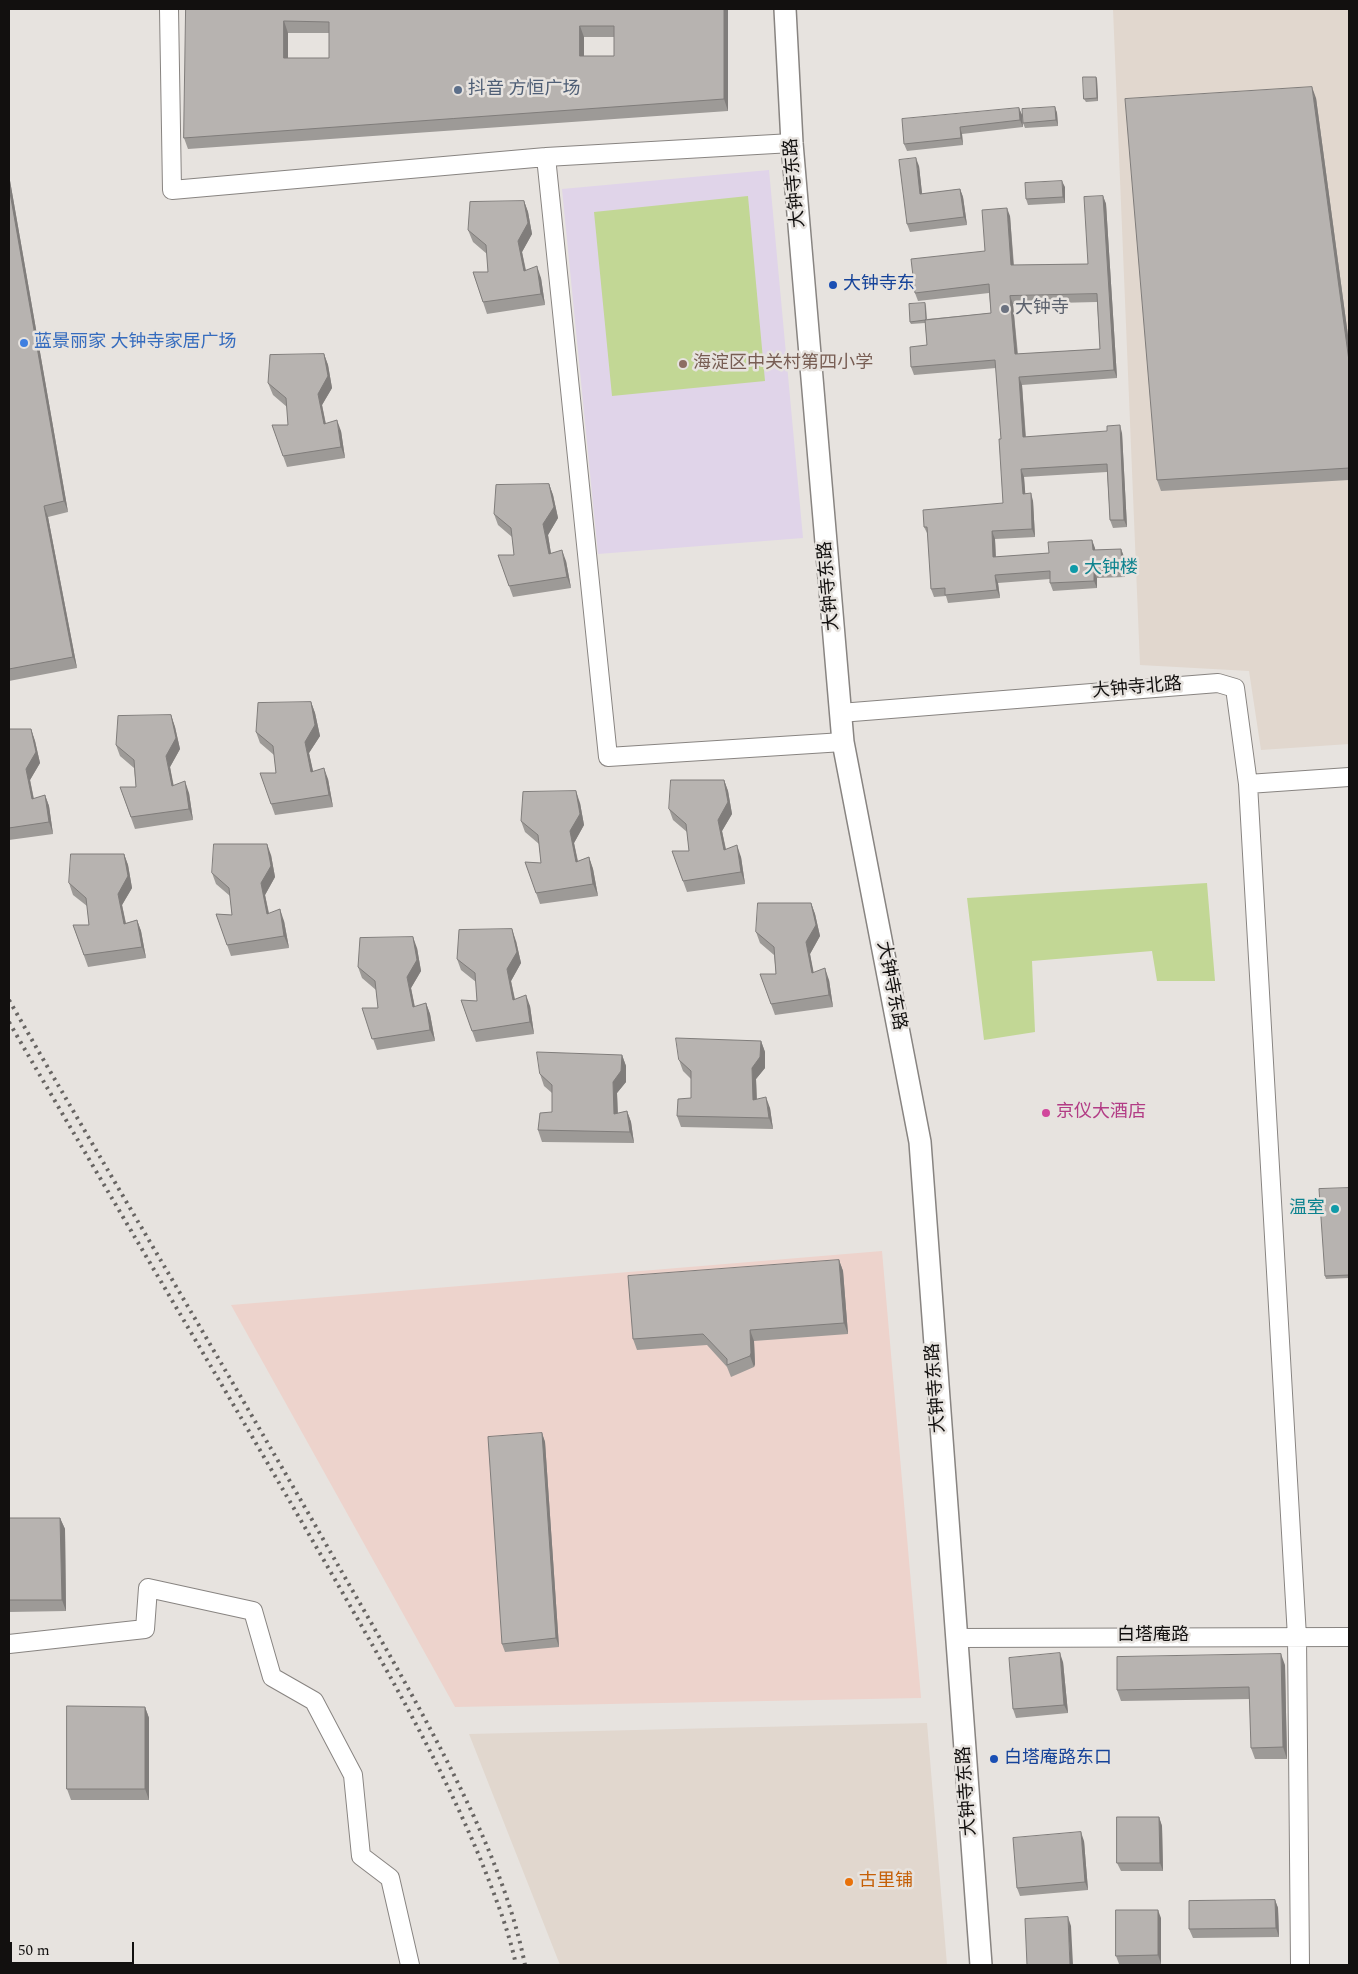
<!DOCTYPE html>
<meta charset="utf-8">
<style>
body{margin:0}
#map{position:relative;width:1358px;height:1974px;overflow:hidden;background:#e7e3df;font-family:Spectral,serif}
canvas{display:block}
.frame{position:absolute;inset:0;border:10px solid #12100f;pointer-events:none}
.scale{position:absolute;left:10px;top:1942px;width:124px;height:22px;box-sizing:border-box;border:2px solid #12100f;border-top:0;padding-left:6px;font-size:15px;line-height:18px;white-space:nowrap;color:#12100f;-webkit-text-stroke:4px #e7e3df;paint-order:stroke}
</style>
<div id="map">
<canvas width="1358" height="1974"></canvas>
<div class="frame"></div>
<div class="scale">50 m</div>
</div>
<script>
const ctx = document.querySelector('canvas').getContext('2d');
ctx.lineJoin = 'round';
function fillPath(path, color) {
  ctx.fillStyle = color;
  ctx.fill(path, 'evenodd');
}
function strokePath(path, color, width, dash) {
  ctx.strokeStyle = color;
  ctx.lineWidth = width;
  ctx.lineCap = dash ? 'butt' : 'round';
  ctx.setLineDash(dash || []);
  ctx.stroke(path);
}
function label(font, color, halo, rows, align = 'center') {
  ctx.font = font + ' Spectral,"Noto Sans SC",serif';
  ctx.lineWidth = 5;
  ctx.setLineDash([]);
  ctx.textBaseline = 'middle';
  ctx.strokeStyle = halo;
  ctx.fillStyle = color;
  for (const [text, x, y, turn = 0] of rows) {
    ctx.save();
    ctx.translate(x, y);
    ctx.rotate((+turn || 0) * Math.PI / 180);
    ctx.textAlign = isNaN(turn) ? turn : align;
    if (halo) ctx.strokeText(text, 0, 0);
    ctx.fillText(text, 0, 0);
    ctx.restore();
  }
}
fillPath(new Path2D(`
 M1113,9h236v735l-88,6 -12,-79 -109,-6z
 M927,1723l20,242h-387l-91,-231z`), '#e1d7ce');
fillPath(new Path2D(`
 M882,1251l39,447 -466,9 -224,-402z`), '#edd3cc');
fillPath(new Path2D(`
 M769,170l34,368 -205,16 -36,-365z`), '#e0d4e9');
fillPath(new Path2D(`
 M748,196l17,185 -153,15 -18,-184z
 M1207,883l8,98h-58l-5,-30 -120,10 3,71 -51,8 -17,-142z`), '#c2d795');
const minor = new Path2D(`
 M169,9l3,181 374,-33 246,-14
 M546,157l62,600 235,-15
 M840,713l378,-30 17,5 13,96 49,853 3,328
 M1248,784l101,-7
 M956,1638l393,-1
 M9,1644l136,-15 3,-41 105,23 19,66 42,24 39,74 8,81 29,22 20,87`);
const tertiary = new Path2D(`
 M785,9l7,134 51,599 77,400 61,823`);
strokePath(minor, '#888481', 20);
strokePath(tertiary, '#888481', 24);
strokePath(minor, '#fff', 18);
strokePath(tertiary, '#fff', 21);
strokePath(new Path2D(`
 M9,1000c109,190 222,377 330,567 38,66 76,131 110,198 32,64 62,130 76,200
 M9,1022c110,190 223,378 332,568 51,89 102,178 141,273 13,33 27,68 34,102`), '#686563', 4, [2.5, 5]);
fillPath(new Path2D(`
 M186,9h542v102l-540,38 -4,-11zM288,33h41v25h-41zM584,37h30v19h-30z
 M1096,77l1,2 1,22 -12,1 -2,-3z
 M1316,98l33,245v137l-188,11 -4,-11z
 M1055,107l2,6 1,13 -33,2 -2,-5z
 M1019,108l3,7 1,12 -61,7 1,11 -56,6 -3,-7z
 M919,166l3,28 38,-5 3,8 4,28 -57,7 -3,-8z
 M9,175l59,337 -20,5 29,151 -68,13z
 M1065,187v16l-37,2 -2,-6z
 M1103,196l3,8 11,174 -95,7 4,52 96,-4 5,94 -14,1 -3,-8 -3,-48 -83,5 1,17 8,7 2,36 -40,2 1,18 53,-4 43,-13 3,10 26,-1 3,8 1,20 -28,1v10l-44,3 -3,-8v-4l-52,4 2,15 -52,5 -2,-7 -12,1 -3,-8 -3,-54 -4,-8 79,-24 -2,-64 -5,-71 -82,7 -3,-8 16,-22 -2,-22 -14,1 -1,-2 15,-19 1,3 1,13 64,-6 -2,-20 -71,8 -3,-8 70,-42 25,-35 4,49 74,-1zM1097,302l3,47 -82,5 -5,-50z
 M524,201l4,11 4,22 -10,18 4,18 15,8 4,27 -58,9 -14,-42h15l-1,-18 -14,-12 -5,-12z
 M324,354l4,11 4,23 -10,17 4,19 15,7 4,27 -58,9 -15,-42h16l-1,-18 -14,-12 -5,-12z
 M549,484l4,11 5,23 -10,17 3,19 15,7 5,27 -58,9 -15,-42h16l-2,-18 -14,-12 -4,-11z
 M311,702l4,11 5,23 -11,17 4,19 15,7 5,28 -58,8 -15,-42h16l-2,-18 -14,-12 -4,-11z
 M171,715l4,12 5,22 -10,18 3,18 16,8 4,27 -58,9 -15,-42h16l-2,-19 -14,-12 -4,-11z
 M9,729h22l4,12 5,22 -10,17 4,19 11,-4 4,11 4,28 -44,6z
 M724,780l4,11 4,23 -10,17 4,18 15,8 4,27 -58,8 -15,-41h17l-2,-19 -14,-12 -4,-11z
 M580,803l4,22 -10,18 4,18 11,-4 4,12 5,27 -58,8 -15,-42 16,1 -2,-19 -14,-12 -4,-11z
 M124,854l4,11 4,23 -10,17 4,18 11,-3 4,11 5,27 -58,9 -15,-42h16l-2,-19 -14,-11 -4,-12z
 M271,855l4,22 -10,18 4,18 15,8 5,27 -58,8 -15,-42 16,1 -2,-19 -14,-12 -4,-11z
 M811,903l4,11 5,22 -10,18 3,18 16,8 4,27 -58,8 -15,-41h16l-2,-19 -14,-12 -4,-11z
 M516,941l5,22 -10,18 4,18 15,7 4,28 -58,8 -15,-42 16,1 -1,-19 -15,-12 -4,-11z
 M417,948l4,23 -10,17 4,19 11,-4 4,11 5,27 -58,9 -15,-42h16l-2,-18 -14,-12 -4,-11z
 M761,1041l4,11v16l-9,11 1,20 13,9 3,21 -92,-2 -4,-11 14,-18v-19l-8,-8 -4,-11z
 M622,1055l4,11v16l-9,11 1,20 9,-2 4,11 3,21 -92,-1 -4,-12 14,-18v-19l-8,-7 -4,-12z
 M1349,1188v90l-23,1 -1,-3z
 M839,1260l4,11 5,63 -94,7 1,23 -1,3 -23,10 -4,-10 -20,-22 -70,5 -4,-11z
 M542,1433l3,9 14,205 -54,5 -3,-8z
 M9,1518h51l5,11 1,82 -57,1z
 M1063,1662l5,51 -52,5 -3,-9z
 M1285,1665l2,94h-32l-4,-11 -1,-49 -129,2 -4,-11z
 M145,1707l4,11v82h-78l-4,-11z
 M1159,1817l3,9 1,45h-42l-4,-8z
 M1084,1841l4,49 -68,6 -3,-8z
 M1275,1900l3,8 1,29 -86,1 -4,-9z
 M1161,1918v46h-42l-3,-8z`), '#9d9a97');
fillPath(new Path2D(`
 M724,9h4v102l-4,-12z
 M284,21l4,12v36l-4,-11z
 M580,26l4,11v31l-4,-12z
 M1096,77l1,2 1,22 -1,-3z
 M1312,87l4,11 33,245v18z
 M1055,107l2,6 1,13 -2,-6z
 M1019,108l3,7 1,12 -3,-7z
 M960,127l2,7 1,11 -2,-7z
 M916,158l3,8 4,36 -3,-8z
 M9,175l59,337 -4,-11 -55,-314z
 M1062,181l3,6v16l-2,-6z
 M960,189l3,8 4,28 -3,-8z
 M1103,196l3,8 11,174 -3,-8z
 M524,201l4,11 4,22 -10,18 6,31 -4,-12 -6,-30z
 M1007,208l3,8 4,57 -3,-8z
 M537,266l4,12 4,27 -4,-11z
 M1010,296l3,8 5,58 -3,-8z
 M324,354l4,11 4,23 -10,17 6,31 -4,-12 -6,-30z
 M1019,377l3,8 4,60 -3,-8z
 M337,420l4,11 4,27 -4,-11z
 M1120,425l2,8 5,94 -3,-7z
 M1021,469l3,8 2,25 -3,-8z
 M549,484l4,11 5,23 -10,17 5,31 -4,-12 -6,-30z
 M1031,493l2,8 2,36 -3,-8z
 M44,506l4,11 29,151 -4,-11z
 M992,531l3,8 1,26 -3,-8z
 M1092,540l3,8 1,10 -3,-8z
 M1121,549l3,8 1,20 -3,-8z
 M562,550l4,11 5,27 -4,-11z
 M1094,571l3,7v10l-3,-7z
 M995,575l3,8 2,15 -3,-8z
 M311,702l4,11 5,23 -11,17 7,31 -5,-12 -6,-30z
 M171,715l4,12 5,22 -10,18 6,30 -4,-11 -6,-30z
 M31,729l4,12 5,22 -10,17 6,31 -4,-12 -6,-30z
 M324,768l4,11 5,28 -4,-12z
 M724,780l4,11 4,23 -10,17 6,30 -4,-11 -6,-30z
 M185,781l4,12 4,27 -4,-11z
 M576,791l4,12 4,22 -10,18 6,30 -4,-11 -6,-31z
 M45,795l4,11 4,28 -4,-12z
 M267,844l4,11 4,22 -10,18 6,30 -4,-11 -6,-31z
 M737,845l4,12 4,27 -4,-12z
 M124,854l4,11 4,23 -10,17 6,30 -4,-11 -6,-30z
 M589,857l4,12 5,27 -5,-12z
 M811,903l4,11 5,22 -10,18 6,30 -4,-11 -6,-31z
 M280,909l4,12 5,27 -5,-12z
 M137,920l4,11 5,27 -4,-11z
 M512,929l4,12 5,22 -10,18 6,30 -4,-11 -6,-31z
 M413,937l4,11 4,23 -10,17 6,31 -4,-12 -6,-30z
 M825,968l4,12 4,27 -4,-12z
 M526,995l4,11 4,28 -4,-12z
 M426,1003l4,11 5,27 -5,-11z
 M761,1041l4,11v16l-9,11 1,32 -4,-11 -1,-32z
 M622,1055l4,11v16l-9,11 1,32 -4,-11 -1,-32z
 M766,1097l4,11 3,21 -4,-11z
 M627,1111l4,11 3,21 -4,-11z
 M839,1260l4,11 5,63 -4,-11z
 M750,1330l4,11 1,23 -1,3 -4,-11z
 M542,1433l3,9 14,205 -3,-9z
 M60,1518l5,11 1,82 -4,-11z
 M1060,1653l3,9 5,51 -4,-8z
 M1281,1654l4,11 2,94 -4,-12z
 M145,1707l4,11v82l-4,-11z
 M1159,1817l3,9 1,45 -3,-8z
 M1081,1832l3,9 4,49 -3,-8z
 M1275,1900l3,8 1,29 -3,-9z
 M1158,1910l3,8v46l-3,-9z
 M1068,1917l3,9 2,39h-3z`), '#807d7b');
const building = new Path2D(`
 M186,9h538v90l-540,39zM284,21l45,1v36h-45zM580,26h34v30h-34z
 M1083,77h13l1,21 -13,1z
 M1312,87l37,274v107l-192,12 -32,-381z
 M1055,107l1,13 -33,3 -1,-14z
 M1019,108l1,12 -60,7 1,11 -57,6 -2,-25z
 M916,158l4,36 40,-5 4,28 -57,7 -8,-64z
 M1062,181l1,16 -37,2 -1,-16z
 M9,187l55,314 -20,5 29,151 -64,12z
 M1103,196l11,174 -95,7 4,60 84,-6v-5l13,-1 4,95h-14l-3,-56 -86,5 2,25 8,-1 1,36 -40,2 1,26 56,-4 -1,-11 44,-2 1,10 28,-1 1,20 -28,2v10l-44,2v-12l-55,4 2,15 -52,5v-7l-14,1 -4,-62h-3l-1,-17 80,-7 -4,-64h2l-6,-79 -84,7 -1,-20 17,-2 -2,-25 66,-7 -2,-29 -74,9 -4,-34 74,-8 -3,-41 25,-2 4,57 77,-1 -4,-67zM1097,294l3,55 -85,5 -5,-58z
 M524,201l4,22 -10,18 6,30 13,-5 4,28 -58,8 -10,-30h15l-2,-27 -18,-15 2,-28z
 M925,303l1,16 -1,1 -15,2 -1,-18z
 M324,354l4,22 -10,18 6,30 13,-4 4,27 -58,9 -11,-31h16l-2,-27 -18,-15 2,-28z
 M549,484l5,23 -11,17 6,30 13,-4 5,27 -58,9 -11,-31h16l-3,-27 -17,-14 2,-29z
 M311,702l4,23 -10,17 6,30 13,-4 5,27 -58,9 -11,-31h16l-3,-27 -17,-14 2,-29z
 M171,715l5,23 -10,18 6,30 13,-5 4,28 -58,8 -11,-30h16l-2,-27 -18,-15 2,-29z
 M9,729h22l5,23 -10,17 6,30 13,-4 4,27 -40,6z
 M671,780h53l4,22 -10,18 6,30 13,-5 4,27 -58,9 -11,-30h17l-3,-27 -17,-15z
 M576,791l4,23 -10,17 6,31 13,-5 4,27 -57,9 -11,-31 16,1 -3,-28 -17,-14 2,-29z
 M214,844h53l4,22 -10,17 6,31 13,-5 4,27 -57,9 -11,-31 16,1 -3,-27 -17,-15z
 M71,854h53l4,22 -10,18 6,30 13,-4 5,27 -58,8 -11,-30h16l-3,-27 -17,-15z
 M758,903h53l5,22 -10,17 6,31 13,-5 4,27 -58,9 -11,-30h16l-2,-27 -18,-15z
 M512,929l5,23 -10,17 6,31 13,-5 4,27 -58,9 -11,-31 16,1 -2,-28 -18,-14 2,-29z
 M413,937l4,23 -10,17 6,30 13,-4 4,27 -58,9 -10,-31h16l-3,-27 -17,-14 2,-29z
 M676,1038l85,3 -1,16 -8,11 1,32 13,-3 3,21 -92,-2 1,-17 13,-1v-27l-12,-11z
 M537,1052l85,3 -1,16 -8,11 1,32 13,-3 3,21 -92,-2 2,-17 12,-1v-27l-12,-11z
 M1349,1188v87l-24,1 -6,-87z
 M839,1260l5,63 -94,7 1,23 -1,3 -23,9v-6l-24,-25 -70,5 -5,-63z
 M542,1433l14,205 -54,6 -14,-207z
 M9,1518h51l2,82h-53z
 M1060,1653l4,52 -51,4 -4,-51z
 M1281,1654l2,93 -32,1 -2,-61 -132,3v-33z
 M67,1706l78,1v82h-78z
 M1117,1817h42l1,46h-43z
 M1081,1832l4,50 -68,6 -4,-50z
 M1275,1900l1,28 -87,1v-28z
 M1116,1910h42v45l-42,1z
 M1068,1917l2,48h-43l-2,-46z`);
fillPath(building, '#b7b3b0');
strokePath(building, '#807d7b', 1);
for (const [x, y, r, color] of [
 [458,90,5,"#5c6f8a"],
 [833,285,5,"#1a4fb4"],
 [1005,309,5,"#6b7280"],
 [24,343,5,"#3f7fe0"],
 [683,364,5,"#8d6e63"],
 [1074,569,5,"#0f9aa8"],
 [1046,1113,5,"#d1479c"],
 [1335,1209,5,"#0f9aa8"],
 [994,1759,5,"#1a4fb4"],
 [849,1882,5,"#e8710a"]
]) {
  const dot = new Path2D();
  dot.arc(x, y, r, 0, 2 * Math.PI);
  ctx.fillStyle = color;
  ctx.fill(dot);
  strokePath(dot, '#e7e3df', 2);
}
label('18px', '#4e5e75', '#e7e3df', [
 ["抖音 方恒广场",468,90]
], 'left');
label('18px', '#12100f', '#e7e3df', [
 ["大钟寺东路",796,183,-95],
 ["大钟寺东路",830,586,-95],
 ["大钟寺北路",1137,689,-5],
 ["大钟寺东路",890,986,79],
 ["大钟寺东路",937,1388,-94],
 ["白塔庵路",1153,1636],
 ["大钟寺东路",968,1791,-94]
]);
label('18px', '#164399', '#e7e3df', [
 ["大钟寺东",843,285],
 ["白塔庵路东口",1004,1759]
], 'left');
label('18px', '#5b616d', '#e7e3df', [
 ["大钟寺",1015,309]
], 'left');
label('18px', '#366cbe', '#e7e3df', [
 ["蓝景丽家 大钟寺家居广场",34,343]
], 'left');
label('18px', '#785e54', '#e7e3df', [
 ["海淀区中关村第四小学",693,364]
], 'left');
label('18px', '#0d838f', '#e7e3df', [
 ["大钟楼",1084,569],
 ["温室",1325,1209,"right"]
], 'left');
label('18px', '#b23c85', '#e7e3df', [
 ["京仪大酒店",1056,1113]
], 'left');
label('18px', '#c56008', '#e7e3df', [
 ["古里铺",859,1882]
], 'left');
</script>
